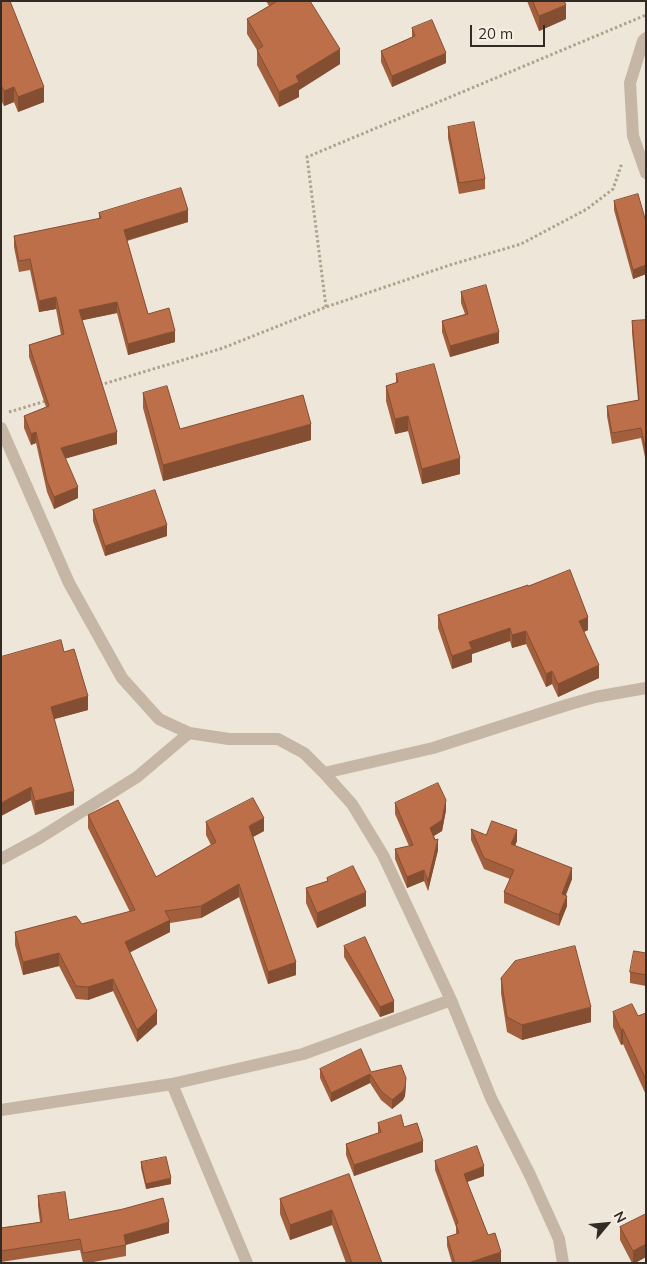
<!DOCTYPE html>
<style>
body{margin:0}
#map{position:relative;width:647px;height:1264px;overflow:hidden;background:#eee6d8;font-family:Mulish,sans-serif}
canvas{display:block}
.frame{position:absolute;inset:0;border:2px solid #312a25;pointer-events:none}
.north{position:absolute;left:582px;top:1199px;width:50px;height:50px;-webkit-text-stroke:4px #f7efe3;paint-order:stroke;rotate:62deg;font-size:14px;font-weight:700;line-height:20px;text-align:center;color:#312a25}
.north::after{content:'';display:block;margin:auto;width:18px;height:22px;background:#312a25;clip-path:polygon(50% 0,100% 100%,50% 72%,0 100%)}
.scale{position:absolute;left:470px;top:25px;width:75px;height:22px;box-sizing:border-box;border:2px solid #312a25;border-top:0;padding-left:6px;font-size:15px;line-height:18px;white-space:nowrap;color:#312a25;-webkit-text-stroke:4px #f7efe3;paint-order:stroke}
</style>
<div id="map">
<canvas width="647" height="1264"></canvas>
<div class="frame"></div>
<div class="north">N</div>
<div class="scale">20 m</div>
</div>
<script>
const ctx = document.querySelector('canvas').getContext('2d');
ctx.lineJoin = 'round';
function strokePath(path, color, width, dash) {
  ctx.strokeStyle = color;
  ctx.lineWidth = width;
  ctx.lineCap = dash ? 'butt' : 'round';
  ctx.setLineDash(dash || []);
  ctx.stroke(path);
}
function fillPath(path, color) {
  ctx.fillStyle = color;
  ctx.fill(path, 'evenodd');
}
strokePath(new Path2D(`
 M326,307l-19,-150 339,-142
 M100,385l123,-37 103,-41 124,-42 71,-21 66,-35 26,-20 9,-26
 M9,412l37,-11`), '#b0a18f', 3, [2.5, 2.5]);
strokePath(new Path2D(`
 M646,38l-3,3 -13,42 3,53 13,37
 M1,428l68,155 53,95 37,41 30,14 40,6h49l26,14 20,20 28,31 31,51 68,145 40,98 39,77 29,64 4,24
 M324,773l109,-25 134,-43 28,-8 51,-9
 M1,859l37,-20 99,-62 52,-44
 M172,1084l75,179
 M1,1110l171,-26 131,-30 148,-54`), '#c5b6a5', 12);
fillPath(new Path2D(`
 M1,1l43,101 -26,10 -4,-10 -10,4 -3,-6z
 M266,1h44l30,63 -41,26v7l-20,10 -22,-42v-15l-10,-16v-15l22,-13z
 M527,1h38l1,18 -27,12z
 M412,28l34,35 -54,24 -11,-25v-11l31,-14z
 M448,127l37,52v10l-26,5 -11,-56z
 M614,201l32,21v52l-13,5 -19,-69z
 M99,213l89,9 -61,19 21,73 27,28 -47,13 -11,-42 -35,7 35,124 -52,14 13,40 -24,11 -7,-17 -11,-49 -5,2 -7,-17v-12l22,-9 -17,-50v-12l32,-10 -5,-26 -17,3 -9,-42 -11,2 -5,-25v-11l85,-17z
 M461,292l38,51 -49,14 -8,-25v-11l23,-7 -4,-11z
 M646,320v142l-5,-24 -29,6 -5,-28v-10l31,-6 -6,-68v-11z
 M396,374l64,100 -38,10 -14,-53 -13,3 -9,-33v-15l10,-3z
 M143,393l37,36 131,11 -148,41 -20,-73z
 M93,510l74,26 -62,20 -12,-35z
 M528,586l60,44 -4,2 15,46 -41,19 -6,-13 -6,3 -20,-43 -14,4 -2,-7 -38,13v8l-20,7 -14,-41v-13z
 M64,652l24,58 -34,9 20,86 -39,10 -4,-15 -30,16z
 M395,803l51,7 -4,21 -8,5 4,14 -10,41 -4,-10 -17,7 -12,-29v-10l14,-3 -14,-32z
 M88,815l68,62 55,-32 -5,-10v-13l58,9 -11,6 43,138 -28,9 -29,-87 -38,21 -31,5v9l-40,20 27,72 -20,18 -24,-51 -25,9 -12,-1 -17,-33 -36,9 -8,-30v-13l67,-8 48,-12 -42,-84z
 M471,829l15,6 31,6 -2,5 57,33 -6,16 1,11 -8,20 -55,-23v-11l6,-13 -26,-10 -13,-29z
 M327,878l39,28 -49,22 -11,-25v-15l21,-7z
 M344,946l50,66 -14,5 -36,-60z
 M646,953v33l-16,-3v-11z
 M501,978l90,44 -69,18 -15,-8 -6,-39z
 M613,1012l25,4 8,-3v82l-23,-51 -2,1 -8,-18z
 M320,1069l51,3 35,14 -1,10 -2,4 -11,9 -11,-9 -11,-17 -39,19 -11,-24z
 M378,1123l26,4 19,25 -69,24 -8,-21v-11l32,-11z
 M435,1161l49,15 -17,6 21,53 13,27 -3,1h-46l-5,-17v-9l9,-3v-7l-21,-57z
 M141,1162l30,22 -25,5 -5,-21z
 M349,1174l33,89h-36l-14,-38 -42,15 -10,-26v-15z
 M38,1196l31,24 100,13 -43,12v11l-38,7h-5l-3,-13 -79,12v-34l39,-6 -2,-16z
 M646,1214v43l-11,6h-3l-12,-23v-13z`), '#a25f3e');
fillPath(new Path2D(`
 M566,5v14l-27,12v-15z
 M340,49v15l-41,26v7l-20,10v-15l17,-16z
 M446,53v10l-54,24v-11z
 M14,87v15l-10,4v-15z
 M44,87v15l-26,10v-15z
 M188,210v12l-64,19v-11z
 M646,265v9l-13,5v-9z
 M56,297v12l-17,3v-11z
 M117,302v11l-38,8v-11z
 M175,331v11l-47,13v-11z
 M499,332v11l-49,14v-11z
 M408,416v15l-13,3v-15z
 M311,424v16l-148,41v-16z
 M36,432v11l-5,2v-11z
 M117,432v12l-56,16v-12z
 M460,458v16l-38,10v-15z
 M78,487v11l-24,11v-12z
 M167,525v11l-62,20v-10z
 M588,617v13l-9,4v-13z
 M510,628v13l-38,13v8l-20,7v-13l17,-14z
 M526,631v13l-14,4v-13z
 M599,665v13l-41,19v-13z
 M552,671v13l-6,3v-13z
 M88,696v14l-37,10v-13z
 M31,787v13l-30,16v-13z
 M74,791v14l-39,10v-14z
 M446,800v10l-4,21 -12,7v-10z
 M264,818v13l-15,8v-13z
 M517,830v11l-6,14v-11z
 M438,839v11l-10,41v-10z
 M572,868v11l-10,25v-10z
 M424,870v11l-17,7v-11z
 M239,884v13l-38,21v-12z
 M366,892v14l-49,22v-15z
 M567,896v10l-8,20v-11z
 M170,920v12l-45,23v-13z
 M59,953v13l-36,9v-13z
 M296,962v13l-28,9v-12z
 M113,979v12l-25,9v-13z
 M394,1001v11l-14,5v-10z
 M591,1007v15l-69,18v-15z
 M157,1011v13l-20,18v-12z
 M623,1029v15l-2,1v-15z
 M370,1074v9l-39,19v-9z
 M406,1078l-1,18 -2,4 -11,9v-9z
 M423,1141v11l-69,24v-11z
 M484,1166v10l-20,7v-9z
 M171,1178v6l-25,5v-5z
 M332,1210v15l-42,15v-15z
 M169,1222v11l-45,12v-10z
 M646,1244v13l-11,6h-2v-12z
 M501,1252v10l-3,1h-30z`), '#844e32');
const building = new Path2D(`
 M1,1h9l34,86 -26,10 -4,-10 -10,4 -3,-6z
 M275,1h35l30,48 -44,27 3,6 -20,10 -22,-42 6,-4 -16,-27 29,-17z
 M533,1h31l2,4 -27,11z
 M432,20l14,33 -54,23 -11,-25 34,-15 -3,-8z
 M474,122l11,57 -26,4 -11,-56z
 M181,188l7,22 -64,20 24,84 21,-6 6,23 -47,13 -11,-42 -38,8 38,122 -56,16 17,39 -24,10 -7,-16 -11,-49 -5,2 -7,-18 25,-10 -20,-61 35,-11 -8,-37 -17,4 -9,-42 -11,2 -5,-25 87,-18 -2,-5z
 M638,194l8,28v43l-13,5 -19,-69z
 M486,285l13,47 -49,14 -8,-25 26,-7 -7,-22z
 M646,320v132l-5,-24 -29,5 -5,-27 32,-6 -7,-79z
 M434,364l26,94 -38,11 -14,-53 -13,3 -9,-33 12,-4 -2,-8z
 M167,386l13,43 123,-34 8,29 -148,41 -20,-72z
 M155,490l12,35 -62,21 -12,-36z
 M570,570l18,47 -9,4 20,44 -41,19 -6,-13 -6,3 -20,-43 -14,4 -2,-7 -41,14 3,7 -20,7 -14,-41 90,-30v1z
 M61,640l3,12 10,-3 14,47 -37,11 23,84 -39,10 -4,-14 -30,16v-146z
 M438,783l8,17 -4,20 -12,8 5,12 3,-1 -10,42 -4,-11 -17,7 -12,-28 18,-4 -18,-42z
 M253,798l11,20 -15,8 47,136 -28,10 -29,-88 -38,22 -36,5 5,9 -45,22 32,69 -20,19 -24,-51 -25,8 -12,-1 -17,-33 -36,9 -8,-30 61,-16 6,8 53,-14 -47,-95 30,-15 38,77 60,-35 -10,-20z
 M492,821l25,9 -6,14 61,24 -10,26 5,2 -8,19 -55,-23 10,-22 -30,-12 -13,-29 15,6z
 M353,866l13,26 -49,21 -11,-25 22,-7 -1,-3z
 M365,937l29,64 -14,6 -36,-61z
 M575,946l16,61 -69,18 -15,-8 -6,-39 14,-17z
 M634,951l12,2v22l-16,-3z
 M632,1004l6,12 8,-3v67l-23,-51 -2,1 -8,-18z
 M361,1049l10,23 30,-7 5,13 -1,9 -2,4 -11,9 -11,-9 -11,-17 -39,19 -11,-24z
 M401,1115l3,12 13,-4 6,18 -69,24 -8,-21 35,-12 -3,-9z
 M477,1146l7,20 -20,8 24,61 7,-2 6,19 -33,11h-13l-8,-26 12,-4 -3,-9 2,-1 -23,-62z
 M166,1157l5,21 -25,6 -5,-22z
 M349,1174l33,89h-30l-20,-53 -42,15 -10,-26z
 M65,1192l4,28 54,-11 40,-11 6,24 -45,13 2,10 -43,8 -3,-14 -79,12v-23l41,-6 -4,-26z
 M646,1214v30l-13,7 -13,-24z`);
fillPath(building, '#bc6f48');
strokePath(building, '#844e32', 1);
</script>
